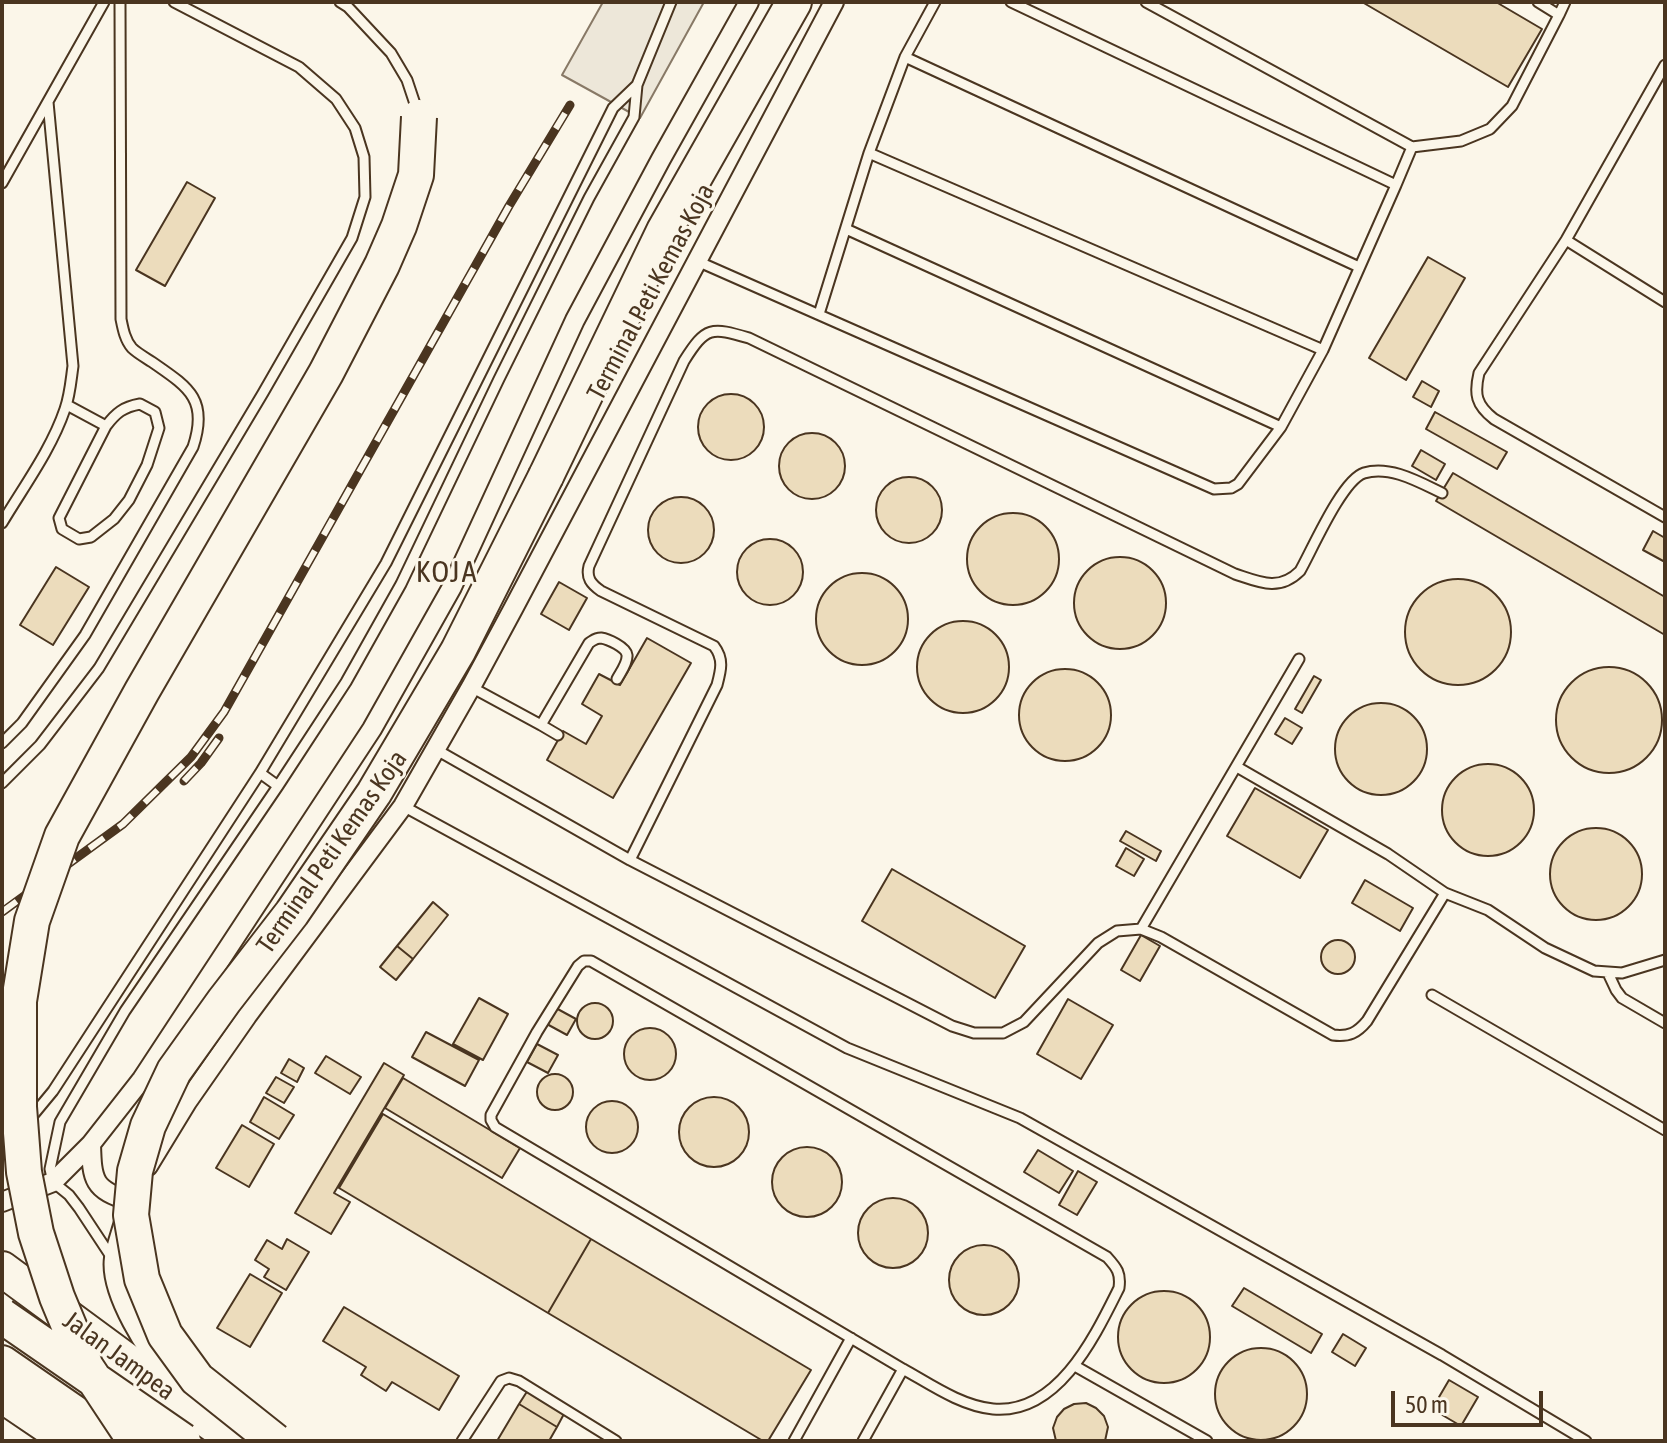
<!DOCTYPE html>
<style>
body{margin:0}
#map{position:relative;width:1667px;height:1443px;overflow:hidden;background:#fbf6e9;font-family:"Asap Condensed",sans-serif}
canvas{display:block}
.frame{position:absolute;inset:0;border:4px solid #4a3520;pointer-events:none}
.scale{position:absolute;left:1391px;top:1391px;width:152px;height:36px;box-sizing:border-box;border:4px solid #4a3520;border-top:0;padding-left:10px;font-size:24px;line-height:28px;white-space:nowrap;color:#4a3520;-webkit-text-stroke:6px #fbf6e9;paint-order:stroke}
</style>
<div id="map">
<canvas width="1667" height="1443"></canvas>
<div class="frame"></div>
<div class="scale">50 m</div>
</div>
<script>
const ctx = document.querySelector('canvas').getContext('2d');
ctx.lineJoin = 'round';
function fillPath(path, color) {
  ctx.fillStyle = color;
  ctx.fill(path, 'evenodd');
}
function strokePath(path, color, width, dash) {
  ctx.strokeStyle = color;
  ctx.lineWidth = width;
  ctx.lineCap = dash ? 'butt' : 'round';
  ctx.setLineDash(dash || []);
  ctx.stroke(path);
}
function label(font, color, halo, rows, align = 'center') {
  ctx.font = font + ' "Asap Condensed",sans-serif';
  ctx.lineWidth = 6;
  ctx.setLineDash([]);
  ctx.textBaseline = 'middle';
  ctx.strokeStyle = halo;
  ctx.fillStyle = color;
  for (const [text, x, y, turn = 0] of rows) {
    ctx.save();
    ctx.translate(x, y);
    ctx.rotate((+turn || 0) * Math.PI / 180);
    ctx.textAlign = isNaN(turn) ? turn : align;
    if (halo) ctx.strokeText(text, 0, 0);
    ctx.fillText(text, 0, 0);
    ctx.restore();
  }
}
const parking = new Path2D(`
 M603,2h101l-64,116 -78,-43z`);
fillPath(parking, '#ede7d9');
strokePath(parking, '#887966', 2);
const building = new Path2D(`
 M1362,2h134l46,27 -34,58z
 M187,182l28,16 -50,88 -29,-16z
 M1428,257l37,21 -59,102 -37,-22z
 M1422,381l17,10 -8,16 -18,-10z
 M698 427a33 33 0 1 1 66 0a33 33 0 1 1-66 0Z
 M1435,412l72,40 -10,17 -71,-40z
 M779 466a33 33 0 1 1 66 0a33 33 0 1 1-66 0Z
 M1421,450l24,14 -9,16 -24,-14z
 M1453,473l212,124v38l-229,-134z
 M876 510a33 33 0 1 1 66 0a33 33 0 1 1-66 0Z
 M648 530a33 33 0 1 1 66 0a33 33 0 1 1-66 0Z
 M967 559a46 46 0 1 1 92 0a46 46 0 1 1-92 0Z
 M1653,531l12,7v24l-22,-12z
 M737 572a33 33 0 1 1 66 0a33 33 0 1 1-66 0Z
 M1074 603a46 46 0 1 1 92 0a46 46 0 1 1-92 0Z
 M56,567l33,20 -36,58 -33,-20z
 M816 619a46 46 0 1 1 92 0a46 46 0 1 1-92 0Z
 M1405 632a53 53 0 1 1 106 0a53 53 0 1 1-106 0Z
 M559,582l28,16 -18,32 -28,-16z
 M917 667a46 46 0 1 1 92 0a46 46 0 1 1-92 0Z
 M647,638l44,25 -78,135 -66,-38 16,-29 23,13 16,-28 -20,-12 17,-30 21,11z
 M1556 720a53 53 0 1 1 106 0a53 53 0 1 1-106 0Z
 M1019 715a46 46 0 1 1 92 0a46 46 0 1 1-92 0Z
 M1314,676l7,4 -19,33 -7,-4z
 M1335 749a46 46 0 1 1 92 0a46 46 0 1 1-92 0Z
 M1285,718l17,10 -10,16 -17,-10z
 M1442 810a46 46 0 1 1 92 0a46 46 0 1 1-92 0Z
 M1255,788l73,42 -28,48 -73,-42z
 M1550 874a46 46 0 1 1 92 0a46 46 0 1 1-92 0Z
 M1126,831l35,20 -5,10 -36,-20z
 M1126,848l18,11 -10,17 -18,-10z
 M892,869l133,77 -30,52 -133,-77z
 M1365,880l48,28 -13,23 -48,-28z
 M433,902l15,13 -35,44 -16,-13z
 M1141,935l19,11 -20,35 -19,-11z
 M1321 957a17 17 0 1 1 34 0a17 17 0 1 1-34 0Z
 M397,946l16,13 -17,21 -16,-13z
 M479,998l29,16 -25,46 -30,-16z
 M1068,999l45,26 -32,54 -44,-25z
 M577 1021a18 18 0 1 1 36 0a18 18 0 1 1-36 0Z
 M554,1007l22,12 -9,16 -22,-12z
 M624 1054a26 26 0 1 1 52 0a26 26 0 1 1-52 0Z
 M426,1032l53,28 -14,26 -53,-29z
 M537,1044l21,11 -10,18 -21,-11z
 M326,1056l35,21 -11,17 -35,-21z
 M289,1059l15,9 -7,14 -16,-9z
 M384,1063l20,12 -70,118 16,9 -19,32 -36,-21z
 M537 1092a18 18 0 1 1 36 0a18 18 0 1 1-36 0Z
 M276,1077l18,10 -10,16 -18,-10z
 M403,1078l117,70 -18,30 -117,-70z
 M264,1097l30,18 -15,24 -29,-17z
 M679 1132a35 35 0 1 1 70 0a35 35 0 1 1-70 0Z
 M586 1127a26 26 0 1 1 52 0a26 26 0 1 1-52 0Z
 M383,1114l208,125 -43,74 -209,-125z
 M242,1125l32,19 -25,43 -33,-19z
 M772 1182a35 35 0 1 1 70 0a35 35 0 1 1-70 0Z
 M1038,1150l35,21 -14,22 -35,-21z
 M1078,1171l19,11 -20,33 -18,-10z
 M858 1233a35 35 0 1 1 70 0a35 35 0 1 1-70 0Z
 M287,1239l22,13 -23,38 -22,-13 5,-8 -14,-9 12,-20 15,9z
 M591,1239l220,131 -43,71h-5l-215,-128z
 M949 1280a35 35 0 1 1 70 0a35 35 0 1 1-70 0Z
 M250,1274l32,19 -32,54 -33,-19z
 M1244,1288l78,46 -11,19 -79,-47z
 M1118 1337a46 46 0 1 1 92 0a46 46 0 1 1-92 0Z
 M344,1307l115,69 -20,34 -47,-28 -6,9 -25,-16 5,-8 -43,-26z
 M1343,1334l23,14 -11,18 -23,-14z
 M1215 1394a46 46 0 1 1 92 0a46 46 0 1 1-92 0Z
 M1449,1380l29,17 -17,29 -29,-17z
 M528,1390l37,22 -8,15 -38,-23z
 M1086,1403l10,5 8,8 4,11 -3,14h-49l-3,-13 4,-11 7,-8 10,-5z
 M519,1404l38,23 -8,14h-52z`);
fillPath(building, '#ecdcbc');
strokePath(building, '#4a3520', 2);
const lane = new Path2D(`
 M340,2l8,5 43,46 16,27 10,30
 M1146,2l266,145 49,-6 29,-12 22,-23 47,-91
 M1538,2l21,13 6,-13
 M905,57l454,210
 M1665,65l-99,175 -87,133c-5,21 -3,32 15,46l171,98
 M869,153l454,197
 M2,183l102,-181
 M1396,185l16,-38
 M846,229l435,198
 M1566,240l99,62
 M697,261l517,228 17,-1 7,-4 43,-57 42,-77 73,-165 -385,-183
 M819,314l50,-161 36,-96 30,-55
 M140,404l15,8 4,16 -12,37 -18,35 -15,19 -23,18 -12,2 -17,-10 -3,-11 47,-92c10,-13 17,-19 34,-22z
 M67,405l39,21
 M2,523c22,-37 49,-73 63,-114 5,-14 6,-29 8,-43l-25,-264
 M471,687l70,38 48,-82c5,-3 6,-5 12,-5 7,1 25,9 26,17 1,8 -7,18 -10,24
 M541,725l17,10
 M2,743l20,-20 63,-88 108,-188c16,-48 -5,-60 -41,-85 -6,-4 -15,-9 -20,-14 -7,-8 -9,-19 -11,-29l-1,-317
 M435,749l195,111 322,166 22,7h29l21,-11 74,-79 19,-12 24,-2 20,8 172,98c16,2 24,-2 34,-14l78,-128 43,17 57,38 49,23 28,2 43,-13
 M1237,767l151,87 57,39
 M260,773l18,13
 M2,783l38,-38 59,-77 164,-275 89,-155 13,-41 -1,-40 -9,-29 -19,-29 -37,-32 -125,-65
 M403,806l444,242 173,70 422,237 144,86
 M630,860l87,-175c4,-15 7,-26 -3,-39l-113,-55c-10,-7 -15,-13 -12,-25l95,-205c22,-35 27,-34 65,-23l486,236c24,8 44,18 65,-3 12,-21 42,-91 64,-98 26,-8 55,9 78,20
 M1141,929l158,-270
 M584,961h7l516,296c10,11 14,16 12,31 -24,48 -61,127 -126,121 -32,-3 -63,-25 -90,-40l-408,-242 -4,-7v-5l46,-83 41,-66z
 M1608,973l8,17 6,8 43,25
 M1432,995l233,135
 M29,1120l24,-29 207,-318 126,-210 227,-455 24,-23
 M112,1258l-33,-50 -10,-13 -16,-13 -3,-13 10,-47 65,-111 153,-225 68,-104 55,-98 98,-205 90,-181 45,-81 3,-32 34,-83
 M1075,1366l132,75
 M462,1441l39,-60 8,-3 10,3 97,60
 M794,1441l57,-103
 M863,1441l40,-72`);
const street = new Path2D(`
 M91,1144c1,36 2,46 39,57
 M148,1166l39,-64 60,-86 156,-210 68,-119 42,-78 321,-607
 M2,1202l51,-20 38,-38 51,-65 230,-350 80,-142 123,-267 86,-161 88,-157
 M124,1222c-3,11 -8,24 -10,36 -5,35 34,95 57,121`);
const highway = new Path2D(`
 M546,476l118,-245 130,-229
 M2,1269l205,151 30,21
 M2,1363l113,78
 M2,1395l68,46`);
strokePath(lane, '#4a3520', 13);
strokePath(street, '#4a3520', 22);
strokePath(highway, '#4a3520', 38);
strokePath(lane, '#fbf6e9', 9);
strokePath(street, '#fbf6e9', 18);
strokePath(highway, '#fbf6e9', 34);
const rail = new Path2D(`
 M184,781l17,-18 18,-25
 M2,912l121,-88 68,-67 33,-45 285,-506 61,-101`);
strokePath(rail, '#4a3520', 9);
strokePath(rail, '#fbf6e9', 6, [18]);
const highwayBridge = new Path2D(`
 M2,1316l181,125
 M135,1441l-49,-74 -29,-70 -21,-64 -12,-61 -5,-65v-106l13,-80 30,-85 80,-145 184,-318 56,-108 17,-39 17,-51 3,-58
 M275,1441l-78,-62 -32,-44 -23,-56 -11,-64 4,-44 13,-45 26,-55 50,-70 68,-88 82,-120 84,-142 88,-175`);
strokePath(highwayBridge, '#4a3520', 38, []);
strokePath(highwayBridge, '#fbf6e9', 34);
label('26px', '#4a3520', '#fbf6e9', [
 ["Terminal Peti Kemas Koja",651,292,-62],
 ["Terminal Peti Kemas Koja",332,852,-55],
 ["Jalan Jampea",119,1356,36]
]);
ctx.letterSpacing = '2px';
label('30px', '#4a3520', '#fbf6e9', [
 ["KOJA",447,573]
]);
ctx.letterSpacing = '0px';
</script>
